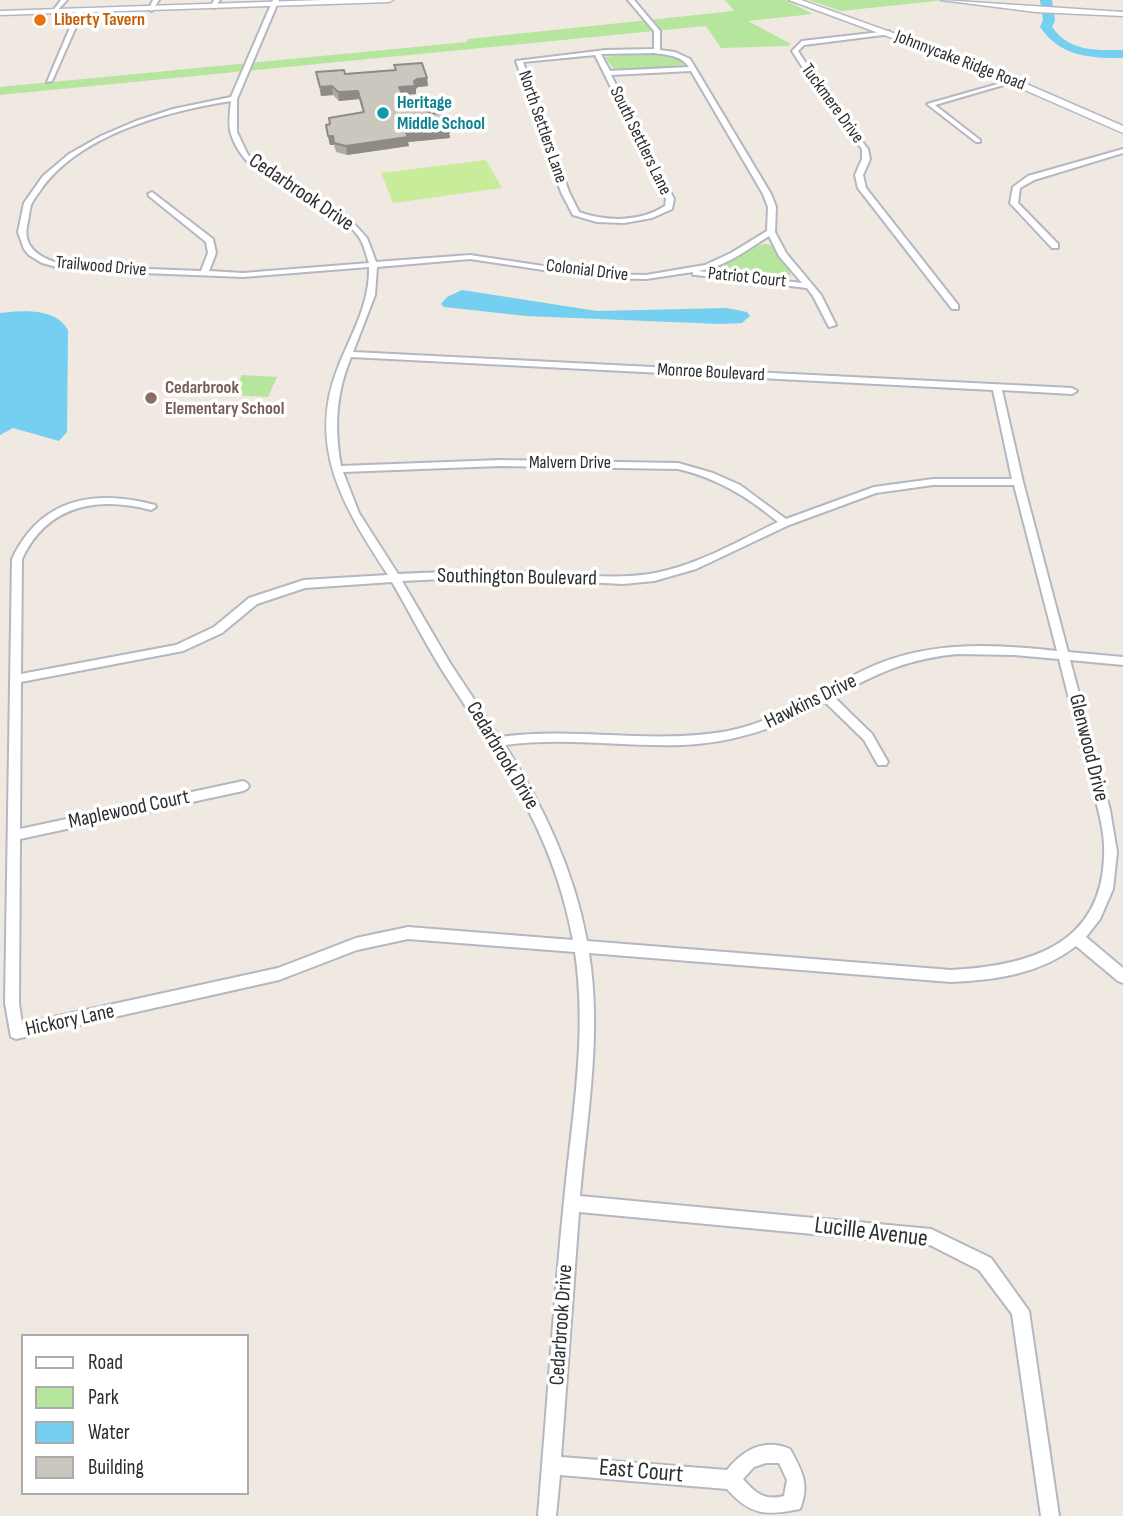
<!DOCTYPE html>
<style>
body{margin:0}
#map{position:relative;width:1123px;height:1516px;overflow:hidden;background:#efe9e1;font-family:"Sofia Sans Condensed",sans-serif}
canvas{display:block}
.legend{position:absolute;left:21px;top:1334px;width:228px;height:161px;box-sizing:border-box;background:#fff;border:2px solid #ababab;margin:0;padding:9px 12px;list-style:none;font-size:21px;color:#2e2e2e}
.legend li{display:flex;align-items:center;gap:14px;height:35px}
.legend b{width:35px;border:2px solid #ababab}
</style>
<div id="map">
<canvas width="1123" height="1516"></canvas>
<ul class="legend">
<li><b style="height:9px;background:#fff"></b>Road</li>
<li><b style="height:19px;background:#b6e59e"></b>Park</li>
<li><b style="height:19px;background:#75cff0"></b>Water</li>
<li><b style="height:19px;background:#cbc7bf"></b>Building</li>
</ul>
</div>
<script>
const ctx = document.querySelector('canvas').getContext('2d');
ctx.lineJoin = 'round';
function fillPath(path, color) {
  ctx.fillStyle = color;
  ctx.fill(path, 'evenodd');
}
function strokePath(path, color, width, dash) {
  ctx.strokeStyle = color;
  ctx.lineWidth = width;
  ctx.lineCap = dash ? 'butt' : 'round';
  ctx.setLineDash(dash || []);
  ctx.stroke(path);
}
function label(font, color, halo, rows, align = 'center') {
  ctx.font = font + ' "Sofia Sans Condensed",sans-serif';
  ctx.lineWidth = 7;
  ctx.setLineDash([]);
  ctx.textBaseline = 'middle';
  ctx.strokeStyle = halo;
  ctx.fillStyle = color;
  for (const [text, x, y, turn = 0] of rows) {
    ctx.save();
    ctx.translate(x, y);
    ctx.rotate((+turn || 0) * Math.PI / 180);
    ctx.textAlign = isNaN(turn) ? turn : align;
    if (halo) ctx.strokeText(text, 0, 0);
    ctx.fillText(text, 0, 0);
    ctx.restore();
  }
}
fillPath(new Path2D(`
 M725,0h60l28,14 -65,7 43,23 -3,2 -67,2 -15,-22 -706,69v-8l467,-45 1,-3 266,-28z
 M809,0h136l-104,11z
 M651,52c12,4 27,-1 34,13l-70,6 -10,-14z
 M766,244l7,2 18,28 -1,3 -6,2 -65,-10 2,-4 37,-20z
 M242,375l35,2 -9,20 -36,-2z`), '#b6e59e');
fillPath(new Path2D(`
 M486,160l16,28 -109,15 -12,-30z`), '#c9ec9a');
fillPath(new Path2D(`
 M462,290l135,21 129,-3 21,4 3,4 -8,7 -22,1 -194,-8 -82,-9 -3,-3 6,-7z
 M0,313c23,-3 56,-5 68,17l-1,102 -8,9 -46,-13 -13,7z`), '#75cff0');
fillPath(new Path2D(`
 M1040,0h12l3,20 -3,7c18,25 43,23 71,23v8c-34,0 -62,-1 -83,-31l3,-7z`), '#75cff0');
const minor = new Path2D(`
 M61,0h6l-11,12h-4z
 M153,0h6l-7,11 -3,-2z
 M214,0h6l-6,8 -3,-2z
 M273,0h6l-42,99v33l11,23 20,17 79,44 20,22 9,24 94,-7 127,19 49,1 59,-10 26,-12 36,-22 1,-24 -5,-13 -72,-123 -80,4 63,124 -2,10 -20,9 -28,5 -27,-1 -24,-7 -12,-23 -45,-131 90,-11 48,-1v-18l-26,-31h6l26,31v19l15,2 15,7 81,135 5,13 -1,25 11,21 35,42 15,30 -7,2 -16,-31 -6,-8 -111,-13h-3v-3l-47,7 -49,-1 -127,-19 -93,8 -2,28 -22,57 719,36 5,3 -5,3 -70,-4 21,92 45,170 55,5v8l-53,-5 40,150 7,42 -4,37 -13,30 -14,18 37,31v15l-5,-2 -42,-35c-36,28 -80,34 -125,36l-362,-29c13,82 -2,161 -9,243l351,33 60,29 38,53 30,205h-18l-29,-202 -33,-44 -49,-25 -351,-33 -18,245 166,13c16,-20 37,-32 63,-21 12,22 20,35 10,60 -35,7 -50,6 -73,-20l-167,-14 -4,41h-18c9,-108 16,-217 27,-325 8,-80 22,-158 10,-239l-167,-13 -51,11 -78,30 -263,59 -5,-2 -6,-34 7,-444c29,-61 82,-70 143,-54l1,2 -5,3c-54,-14 -104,-5 -129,49l-1,115 155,-29 38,-18 35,-29 55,-18 84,-5c-43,-66 -83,-129 -49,-210 13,-32 31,-62 30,-98l-126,10 -175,-7 -26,-7 -13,-8 -5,-6 -6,-17 6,-29 19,-27 26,-22 32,-18 35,-15 37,-12 58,-12zM654,53c13,2 27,2 35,14l-79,4 -9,-17zM595,55l71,144 -1,7c-24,16 -59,16 -86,6l-10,-20 -46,-130zM231,101c-1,10 -3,24 0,33 19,58 95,57 128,103 5,7 7,18 10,26l-126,10 -34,-2 7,-18 -3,-14 -61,-47 -4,2 1,2 57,46 2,11 -7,18 -133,-5c-20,-5 -46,-14 -41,-40 2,-7 2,-15 4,-21 2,-5 6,-10 9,-14 38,-56 127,-80 191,-90zM769,236l10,20 23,27 -104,-12c27,-4 49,-21 71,-35zM351,357l642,33 19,89h-79l-59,8 -88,32 -46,-34 -27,-12 -35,-10 -178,-3 -159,6c-7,-39 -5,-73 10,-109zM500,466l178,3c39,9 70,28 100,53 -40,19 -80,43 -123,51 -42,8 -86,0 -129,-1 -42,-2 -85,0 -128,2l-39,-61 -16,-41zM933,485h81l43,166c-63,-7 -126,-10 -184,15 -50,22 -90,54 -145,65 -75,14 -153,-5 -229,6l-49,-74 -48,-82 41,-2h83l97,5 31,-3 42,-12 93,-44 87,-32zM392,582c17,29 32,59 50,88 59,92 110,158 131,270l-165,-13 -52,11 -78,30 -256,56 -3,-21 1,-164 223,-48 4,-2 2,-3 -2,-3 -4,-2 -223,48 1,-147 162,-31 39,-18 35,-29 48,-16zM957,654l57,1 45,4c9,36 18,72 28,109 7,28 19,60 17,89 -3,90 -78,109 -153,113l-364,-29c-13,-71 -44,-135 -82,-196 59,-8 118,2 177,0 52,-2 99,-18 143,-43l39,38 14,25h8l2,-3 -16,-28 -38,-37c43,-24 73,-38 123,-43zM766,1463h13l8,17 -3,16c-19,5 -28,-2 -41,-17l11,-12z
 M80,9l3,2 -31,70 -5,1 30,-71z
 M889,31l2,3 -87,11 -6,6 37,57 33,41 2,10 -7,16 3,13 92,117v4h-6l-94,-121 -3,-13 7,-16v-10l-32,-39 -38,-59 10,-10z
 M1012,80l5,1 -82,24 45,35v2h-4l-49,-38z
 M1123,149v4l-89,27 -14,8 -2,15 40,41v4h-6l-42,-45 3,-16 15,-11z`);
const tertiary = new Path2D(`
 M323,0h70l-4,2 -389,13v-4z
 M941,0l182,12v4l-87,-4z`);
const secondary = new Path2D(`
 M789,0h12l184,66 138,60v7l-144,-63z`);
strokePath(minor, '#b4b7c1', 4);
strokePath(tertiary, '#b4b7c1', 3);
strokePath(secondary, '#b4b7c1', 3);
fillPath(minor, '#fff');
fillPath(tertiary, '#fff');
fillPath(secondary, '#fff');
fillPath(new Path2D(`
 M394,65l33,13 1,8 -10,1 -2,2v5l-14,1 5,13 43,30 -42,4 1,4 -62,9 -11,-3 -2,-7h-4l-3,-12 -1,-8 3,-1v-6l34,-5 -4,-14 -20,2 -6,-6 -12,1 -5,-24 29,2 50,-4z`), '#afaba4');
fillPath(new Path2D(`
 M427,78l1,8 -10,1 -2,2v5l-16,1 -1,-8 15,-6 3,-2z
 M332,86l1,9 -12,1 -1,-9z
 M358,91l1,8 -20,2 -1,-9z
 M449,129l1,9 -42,4 1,4 -62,9 -1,-9 60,-13z
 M328,136h5l1,9h-4z`), '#8e8b86');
const building = new Path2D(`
 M422,63l5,15 -10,1 -3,2 1,5 -16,1 8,21 16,-1 8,7 11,-1 7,16 -43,4 2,4 -62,9 -12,-3 -1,-7h-5l-2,-11 4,-1 -1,-6 35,-6 -6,-21 -20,1 -6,-6 -12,1 -4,-15 28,-2 1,4 51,-4 -2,-5z`);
fillPath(building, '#cbc7bf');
strokePath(building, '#8e8b86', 2);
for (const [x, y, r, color] of [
 [40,20,7,"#e8710a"],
 [383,113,7,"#0f9aa8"],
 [151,398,7,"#8d6e63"]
]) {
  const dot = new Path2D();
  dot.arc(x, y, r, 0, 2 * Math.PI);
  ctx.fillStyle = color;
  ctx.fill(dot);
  strokePath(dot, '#fff', 2.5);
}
label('bold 18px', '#c56008', '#fff', [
 ["Liberty Tavern",54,20]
], 'left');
label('18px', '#2e2e2e', '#fff', [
 ["Johnnycake Ridge Road",960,61,21],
 ["Tuckmere Drive",832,104,54],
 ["North Settlers Lane",542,127,71],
 ["South Settlers Lane",640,141,64],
 ["Trailwood Drive",101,267,5],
 ["Colonial Drive",587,271,7],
 ["Patriot Court",747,278,6],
 ["Monroe Boulevard",711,373,3],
 ["Malvern Drive",570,463]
]);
label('bold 18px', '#0d838f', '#fff', [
 ["Heritage",397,103],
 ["Middle School",397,124]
], 'left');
label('bold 18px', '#785e54', '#fff', [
 ["Cedarbrook",165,388],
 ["Elementary School",165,409]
], 'left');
label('21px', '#2e2e2e', '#fff', [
 ["Cedarbrook Drive",301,193,34],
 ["Southington Boulevard",517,578,1],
 ["Hawkins Drive",811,702,-26],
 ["Glenwood Drive",1088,748,76],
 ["Cedarbrook Drive",502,756,59],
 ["Maplewood Court",129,810,-12],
 ["Hickory Lane",70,1021,-12],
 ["Cedarbrook Drive",562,1325,-86]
]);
label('24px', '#2e2e2e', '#fff', [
 ["Lucille Avenue",871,1233,7],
 ["East Court",641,1472,5]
]);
</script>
